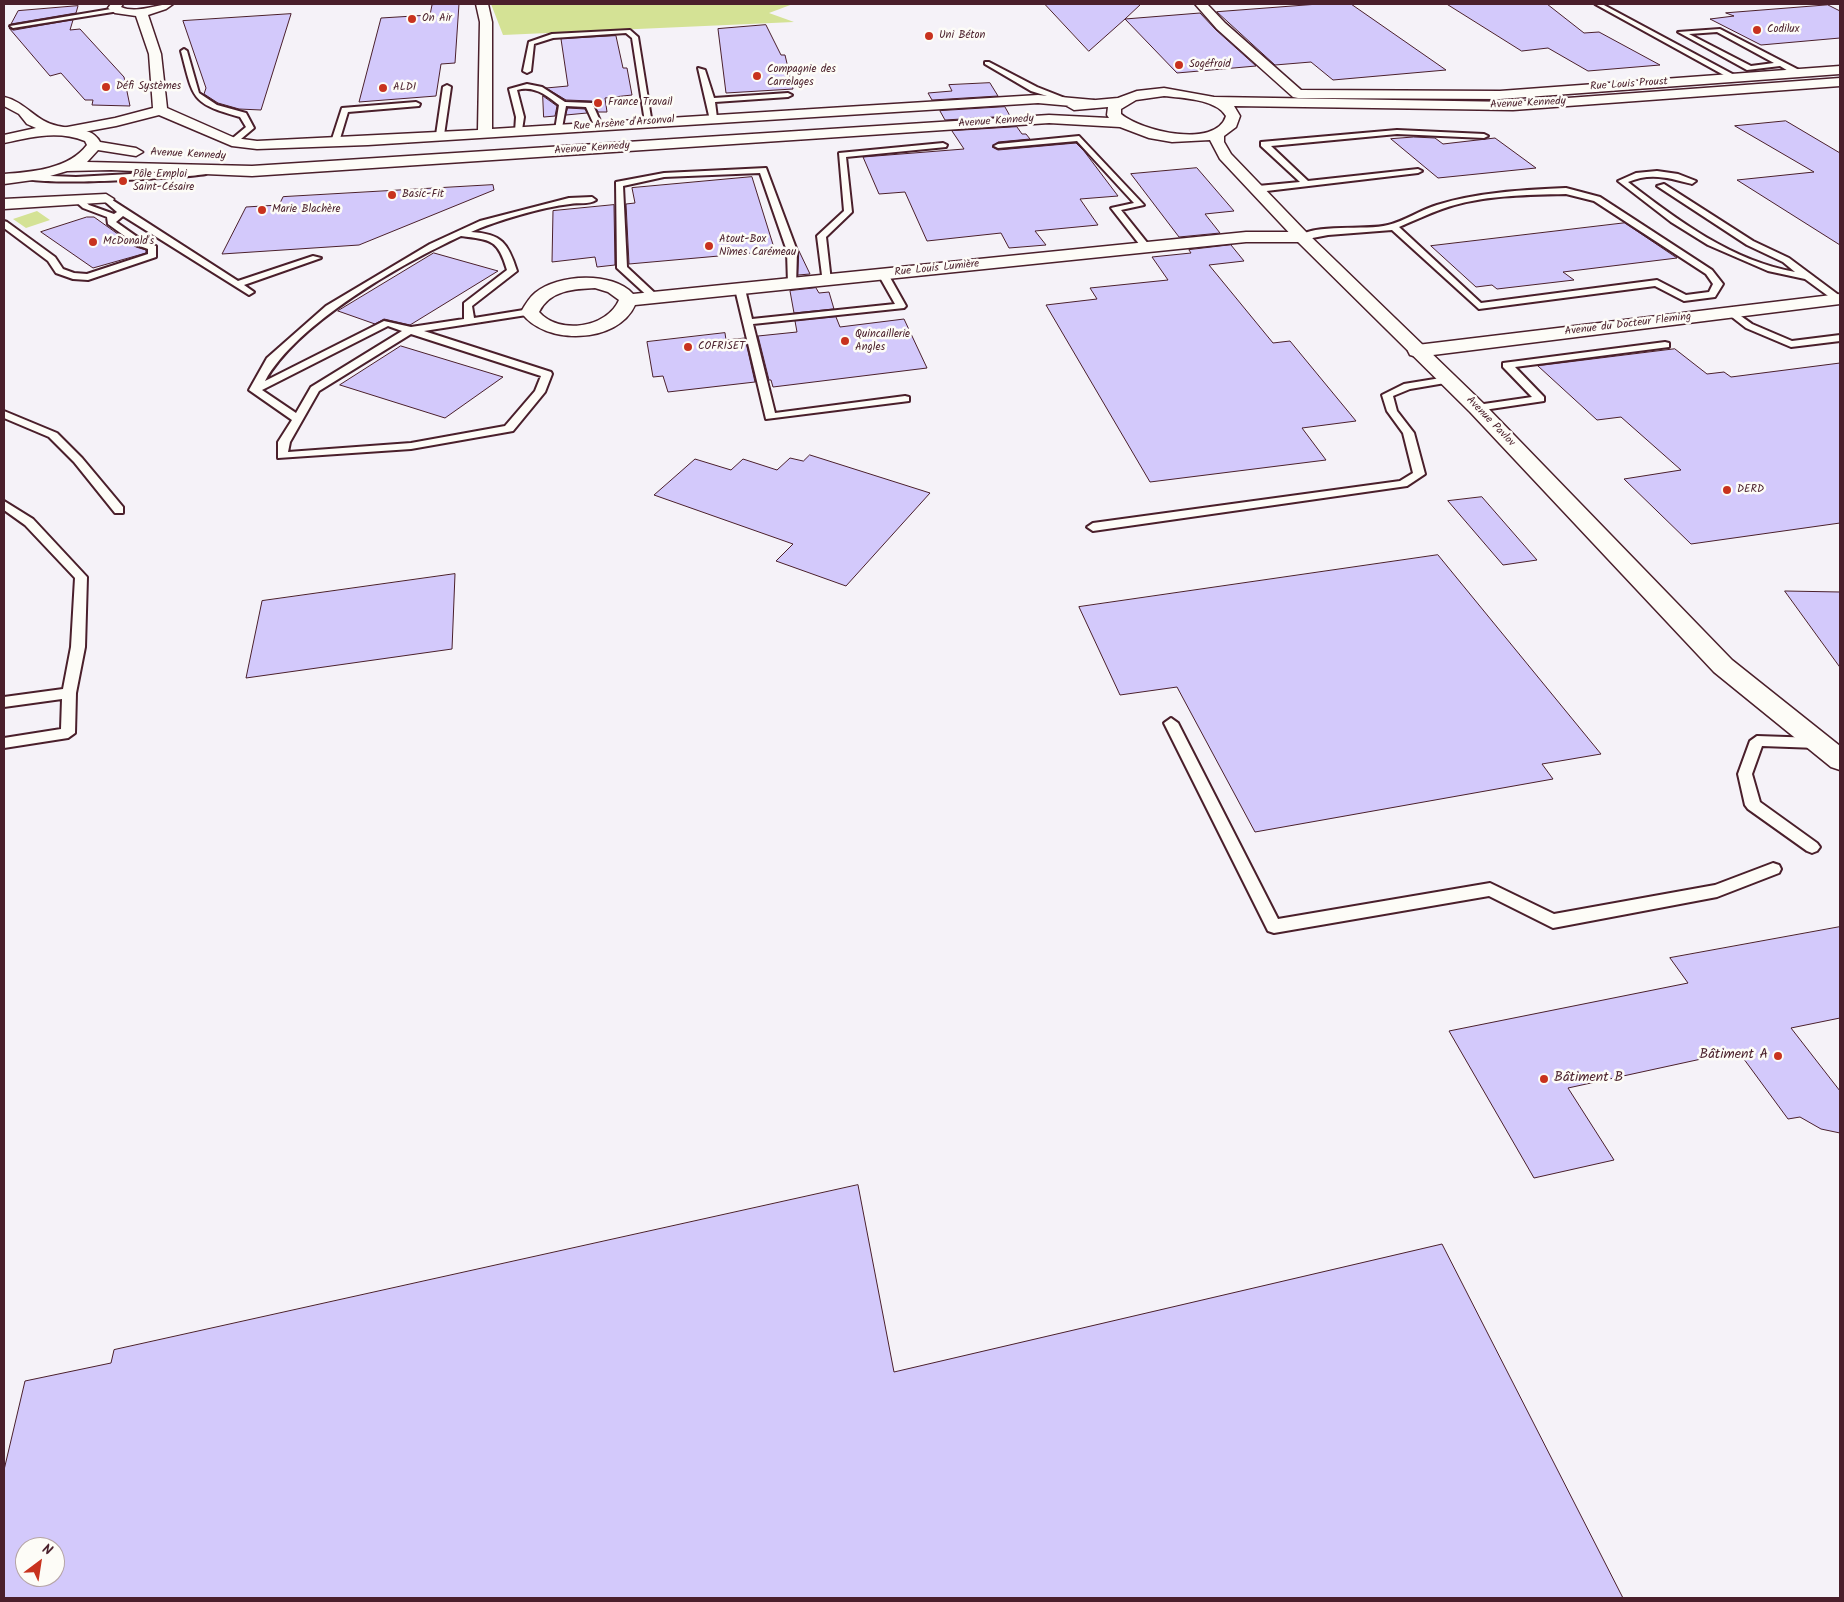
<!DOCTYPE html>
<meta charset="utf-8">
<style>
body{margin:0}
#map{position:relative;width:1844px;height:1602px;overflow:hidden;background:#f5f2f8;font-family:Kalam,sans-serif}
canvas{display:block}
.frame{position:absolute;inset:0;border:5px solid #4a1f2b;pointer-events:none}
.north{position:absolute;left:15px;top:1537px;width:50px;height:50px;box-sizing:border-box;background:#fdfcf7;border:1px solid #b5a4a5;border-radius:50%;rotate:31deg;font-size:14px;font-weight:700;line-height:20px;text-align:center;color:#4a1f2b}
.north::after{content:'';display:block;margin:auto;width:18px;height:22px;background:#c8321e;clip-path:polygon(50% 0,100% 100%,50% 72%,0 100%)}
</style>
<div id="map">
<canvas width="1844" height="1602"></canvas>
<div class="frame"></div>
<div class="north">N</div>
</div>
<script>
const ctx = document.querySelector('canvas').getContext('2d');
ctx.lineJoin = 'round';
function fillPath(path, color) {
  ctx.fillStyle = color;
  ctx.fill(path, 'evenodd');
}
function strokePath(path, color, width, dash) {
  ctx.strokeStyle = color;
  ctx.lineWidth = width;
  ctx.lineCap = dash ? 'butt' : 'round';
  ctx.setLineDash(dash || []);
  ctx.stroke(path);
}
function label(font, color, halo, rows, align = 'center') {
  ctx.font = font + ' Kalam,sans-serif';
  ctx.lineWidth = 5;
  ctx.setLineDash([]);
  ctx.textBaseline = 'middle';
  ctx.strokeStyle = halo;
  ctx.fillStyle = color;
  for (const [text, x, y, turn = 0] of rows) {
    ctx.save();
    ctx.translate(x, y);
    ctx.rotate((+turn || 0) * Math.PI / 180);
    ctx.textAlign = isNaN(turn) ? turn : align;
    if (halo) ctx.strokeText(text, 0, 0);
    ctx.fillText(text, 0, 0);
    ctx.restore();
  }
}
fillPath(new Path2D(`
 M491,4h302l-24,9 25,9 -291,13z
 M37,211l13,9 -24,8 -13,-9z`), '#d4e295');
const building = new Path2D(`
 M459,4l-4,59 -14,1 -5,32 -77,6 22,-84 49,-3 2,-10z
 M1045,4h96l-16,15 75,-6 16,17 40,36 -79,7 -52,-54 -36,32z
 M1319,4h32l95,66 -113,10 -22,-18 -36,3 -58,-53z
 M1447,4h100l37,29 15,-1 61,33 -72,6 -40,-23 -26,3z
 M1828,5l12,6v27l-79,7 -51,-26 24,-3 -8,-3z
 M78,6l-2,7 -65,11 7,-13z
 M291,14l-30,96 -22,-1 -21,-6 -14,-9 2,-6 -23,-67z
 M73,20l-3,10 10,-1 44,48 6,29 -38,-1 1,-5h-8l-24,-27 -11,3 -41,-48 4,2z
 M766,25l15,30h4l8,34 -67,4 -8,-64z
 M616,36l7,32h4l5,27 -27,3 2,14h-9l-6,-11 -26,-1 -20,-12 22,-2 -7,-47z
 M990,83l8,13 -66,4 -4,-7 24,-2 -3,-6z
 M543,96l14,10 -2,10 -11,1z
 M1005,107l5,9 -65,4 -5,-9z
 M568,108l17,1 2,4 -21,2z
 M1786,121l54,32v92l-103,-65 77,-8 -79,-46z
 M1017,127l5,7h4l4,5 -32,3 -6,5 6,3 78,-7 8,8 34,45 -38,3 18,26 -63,6 11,14 -37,3 -8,-15 -74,8 -22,-49 -26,2 -16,-37 101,-8 -12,-18z
 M1414,137l21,1 8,6 52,-6 41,30 -98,10 -47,-39z
 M1197,168l37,43 -29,3 15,19 -41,4 -48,-63z
 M752,177l23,74 -146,13 -3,-60 9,-1 -3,-15z
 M493,185l1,5 -135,55 -137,9 24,-47 33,-2 4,-8z
 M614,205l1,60 -18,2 -2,-10 -43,5 1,-51z
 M87,217h7l42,30 10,3v3l-53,15 -52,-36z
 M1625,223l52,35 -114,14 11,8 -77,9 -5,-4 -16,2 -45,-41z
 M1231,245l13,16 -35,4 64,78 17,-2 66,80 -54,7 24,32 -176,22 -104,-177 51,-6 -7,-11 78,-8 -16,-23 39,-4 -2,-3z
 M799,251l11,23 -12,1z
 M434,253l64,18 -88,54 -26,-6 -9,5 -37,-13z
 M816,288l3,5 10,-1 5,17 -40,4 -4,-22z
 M836,317l4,10 64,-8 23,49 -154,19 -2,-7h-2l-11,-44 39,-4 -2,-11z
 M725,333l1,7 19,-2 10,44 -87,10 -5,-16 -10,1 -6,-35z
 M401,346l102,31 -58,41 -105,-33z
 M1675,349l32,25 17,-2 7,5 109,-14v160l-149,21 -67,-65 57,-9 -60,-53 -24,3 -59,-54z
 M810,455l120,38 -84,93 -70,-25 17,-17 -139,-49 41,-36 36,11 12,-11 34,11 13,-12 13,3z
 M1482,497l55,63 -34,5 -55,-64z
 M1438,555l163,199 -59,10 11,15 -298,53 -78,-145 -57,8 -41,-88z
 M455,574l-3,75 -206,29 16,-77z
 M1785,591l55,1v75z
 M1840,927v91l-49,10 49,63v42l-19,-4 -21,-12 -12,2 -50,-68 -170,37 46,72 -80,18 -85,-147 239,-48 -18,-25z
 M858,1185l36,187 548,-128 181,354h-1619v-128l21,-89 86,-18 3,-13zM25,1547h30v30h-30z`);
fillPath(building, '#d3c9fb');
strokePath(building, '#4a1f2b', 1);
const lane = new Path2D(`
 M1595,4h7l136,73 -7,2z
 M117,8l2,3 -106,17 -3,-2z
 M1720,29l81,42 1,2 -7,2 -15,-9 -33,4 -69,-38zM1717,32l57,31 -23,3 -62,-32z
 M630,30l8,7 14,87 -7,-2 -13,-84 -6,-5 -73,5 -19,6 -3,27 -4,2 -4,-2 6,-29 23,-8z
 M184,49l3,2 12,42 18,12 29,8 8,15 -19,16 -7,-2 18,-15 -6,-10c-50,-14 -46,-18 -59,-66z
 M985,62h4l48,25 33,13 -4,2 -35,-11 -46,-27z
 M698,68l7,2 9,28 74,-5 4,2 -4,2 -73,5 2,16 -7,2z
 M527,84l15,3 23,15 27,1 10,22 -7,2 -9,-20 -20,-1 -4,22 -7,2 4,-25c-13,-10 -25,-20 -42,-15l7,27 -2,13 -7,2 1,-15 -7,-28z
 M447,85l4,2 -7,48 -4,2 -4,-2 7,-48z
 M416,102l4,2 -1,2 -71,6 -9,30 -4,2 -4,-2 11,-34z
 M1397,130l87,4 4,2 -4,2 -87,-4 -126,12 37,35 110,-12 4,2 -4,2 -160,19 -4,-3 4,-3 42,-4 -39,-36v-4z
 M1079,136l65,69 -23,5 28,35v4h-6l-32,-41 23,-5 -57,-62 -79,7 -4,-2 4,-2z
 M943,143l4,2 -1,2 -100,10 6,55 -26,25 5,44 -8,2 -6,-47 27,-25 -5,-58z
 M766,168l31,83 -1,35 -8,-2 -1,-33 -27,-78 -96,4 -41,9 4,81 31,29v4h-6l-35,-32 -1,-86 48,-9z
 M203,170h3v4c-23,4 -172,13 -185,3l4,-2 51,2z
 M1657,171l21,3 18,7 -4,3c-22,-6 -42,-12 -64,-2 49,38 104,79 167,90l-12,-10 -36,-17 -90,-59 7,-2 89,57 36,17 51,38v5h-5l-30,-22 -37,-8 -60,-26 -37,-23 -53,-41 18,-8z
 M1566,188l34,9 112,73 11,14 -8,13 -31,4 -29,-15 -176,23 -87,-79 -64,5 -26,5 -4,-3c16,-14 68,-6 90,-12 17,-4 32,-15 49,-20 41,-13 86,-15 129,-17zM1566,194l28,7 112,73 7,10 -4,8 -23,3 -29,-15 -176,23 -82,-76c14,-6 29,-13 43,-18 39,-14 83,-14 124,-15z
 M106,196l132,85 75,-25 8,2 -77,27 10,7 -5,3 -126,-79 -7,6 27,19 13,5v11l-68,23 -15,-1 -17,-6 -8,-12 -44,-33v-7l3,1 48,35 8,12 11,4 13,1 61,-20v-5l-11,-4 -29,-21 -1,-7 -24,-9 -8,-7 7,-2 7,6 25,9 3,-2 -15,-13z
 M569,198l23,-1 4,3c-7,5 -18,2 -26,4 -27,3 -75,17 -99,28 31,2 37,11 46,39l-45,35 2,12 56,-9 3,1v4l-109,17 127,41 1,2 -7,18 -32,39 -102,18 -133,9v-16l14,-22 -43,-30 18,-32 59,-52 104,-62 50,-23zM461,236c30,4 37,3 46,34l-43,33v16l-53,8 -27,-6 -119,60c32,-58 136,-117 196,-145zM388,326l14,5 -91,56 -15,26 -34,-23zM411,334l130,42 -6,15 -30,35 -94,17 -123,9 2,-10 29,-51z
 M883,271l5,3 18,32 -2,2 -151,16 22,89 130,-17 4,1v4l-143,18 -31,-130 2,-2 8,2 7,30 143,-15 -17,-30z
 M1731,309l21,15 40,17 48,-6v6l-49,6 -45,-19 -18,-14 -2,-2z
 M1665,342l4,1v4l-154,20 29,30v4l-67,10 -5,-3 5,-3 55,-8 -29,-30v-4z
 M1447,377l4,1v4l-41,7 -17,7 4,15 17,22 11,41 -18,12 -314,45 -6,-4 6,-4 307,-42 13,-8 -10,-40 -16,-22 -5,-16 22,-11z
 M4,411l53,22 25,25 41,49v6h-8l-41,-51 -25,-25 -45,-19z
 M4,501l29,18 54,58 -2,70 -9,46 -1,40 -7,5 -64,10v-10l57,-9 1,-30 -58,8v-10l59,-8 8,-42 4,-69 -50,-53 -21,-15z
 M1171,718l7,5 100,196 212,-36 64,31 161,-29 58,-22 6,2 2,4 -2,4 -62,24 -164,31 -64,-32 -215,37 -6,-2 -104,-208z
 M1757,736l60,2 7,5 -7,5 -55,-2 -10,28 8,28 57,41 3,4 -3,4 -5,2 -5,-2 -59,-42 -3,-4 -7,-31 12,-33z`);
const street = new Path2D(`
 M111,4h12l-2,3c16,7 35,-3 52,-3l-7,5 -18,6 13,39 6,54 68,30 22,3 221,-11 2,-108 -4,-18h12l4,18v107l546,-34 56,5 7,4 -7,4 -56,-5 -670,42 -111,4 -25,-3 -73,-31 -43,11 -49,9 -5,-1 -2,-3 2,-3 53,-10 38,-10 -4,-54 -13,-38 -21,-3 -7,-5z
 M1195,4h12l18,19 76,67 199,1 340,-25v8l-340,25 -202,-1 -5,-1 -76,-68z
 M106,194l8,5 -2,3 -108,7v-10z
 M1246,232h56l8,5 -8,5h-56l-611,63c-17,39 -91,41 -114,7 4,-7 8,-14 14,-19 22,-19 78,-22 98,1zM595,288l13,4 11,8c-12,28 -60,35 -80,12 11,-22 35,-23 56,-24z
 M1840,294v10l-423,53 -7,-2 -2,-4 2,-4 7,-2z`);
const secondary = new Path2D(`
 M1840,78v8l-327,24 -279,-4 6,10 -4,11 -12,9v6l7,12 77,80 176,170 248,256 108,86v24l-9,-3 -117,-95 -244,-260 -174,-172 -76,-81 -10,-19 -38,2 -23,-4 -29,-11 -71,-4 -797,53 -141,-6 -44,1 -27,8 -36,5v-10c28,-2 65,-5 83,-29l-2,-4c-27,-11 -54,-4 -81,2v-8l32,-7 -9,-4 -8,-10 -15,-8v-9c22,5 32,25 54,29 13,3 35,1 42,16l36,6 7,4 -7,4 -38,-6 -11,12 165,4 797,-51 60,3 -2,-3 1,-8 -34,3 -7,-4 7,-4 44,-4 19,-7 27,-3 50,9 299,5zM1164,96c18,2 52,3 62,20 -10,33 -85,15 -105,-2v-5l15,-9z`);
strokePath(lane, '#4a1f2b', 4);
strokePath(street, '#4a1f2b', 3);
strokePath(secondary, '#4a1f2b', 3);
fillPath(lane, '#fdfcf7');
fillPath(street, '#fdfcf7');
fillPath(secondary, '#fdfcf7');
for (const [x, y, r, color] of [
 [412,19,5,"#c8321e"],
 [1757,30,5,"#c8321e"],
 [929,36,5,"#c8321e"],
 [1179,65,5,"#c8321e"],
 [757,76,5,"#c8321e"],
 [106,87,5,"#c8321e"],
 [383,88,5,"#c8321e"],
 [598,103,5,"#c8321e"],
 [123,181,5,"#c8321e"],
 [392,195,5,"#c8321e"],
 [262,210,5,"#c8321e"],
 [93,242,5,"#c8321e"],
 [709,246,5,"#c8321e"],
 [845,341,5,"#c8321e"],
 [688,347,5,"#c8321e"],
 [1727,490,5,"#c8321e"],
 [1778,1056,5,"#c8321e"],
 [1544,1079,5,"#c8321e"]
]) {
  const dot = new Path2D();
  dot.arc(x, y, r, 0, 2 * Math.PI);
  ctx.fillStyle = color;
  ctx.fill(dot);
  strokePath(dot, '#fdfcf7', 2);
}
label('11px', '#4a1f2b', '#fdfcf7', [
 ["On Air",422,19],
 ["Codilux",1767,30],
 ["Uni Béton",939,36],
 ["Sogéfroid",1189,65],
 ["Compagnie des",767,70],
 ["Carrelages",767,83],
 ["Défi Systèmes",116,87],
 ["ALDI",393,88],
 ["France Travail",608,103],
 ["Pôle Emploi",133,175],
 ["Saint-Césaire",133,188],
 ["Basic-Fit",402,195],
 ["Marie Blachère",272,210],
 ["Atout-Box",719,240],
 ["Nîmes Carémeau",719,253],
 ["McDonald's",103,242],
 ["Quincaillerie",855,335],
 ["Angles",855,348],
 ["COFRISET",698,347],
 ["DERD",1737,490]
], 'left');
label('11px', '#4a1f2b', '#fdfcf7', [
 ["Rue Louis Proust",1629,85,-4],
 ["Avenue Kennedy",1528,104,-3],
 ["Avenue Kennedy",996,122,-4],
 ["Rue Arsène d'Arsonval",624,124,-4],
 ["Avenue Kennedy",592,149,-4],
 ["Avenue Kennedy",188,155,3],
 ["Rue Louis Lumière",937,269,-6],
 ["Avenue du Docteur Fleming",1628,325,-7],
 ["Avenue Pavlov",1490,422,46]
]);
label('14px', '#4a1f2b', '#fdfcf7', [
 ["Bâtiment A",1768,1056],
 ["Bâtiment B",1554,1079,"left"]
], 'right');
</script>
